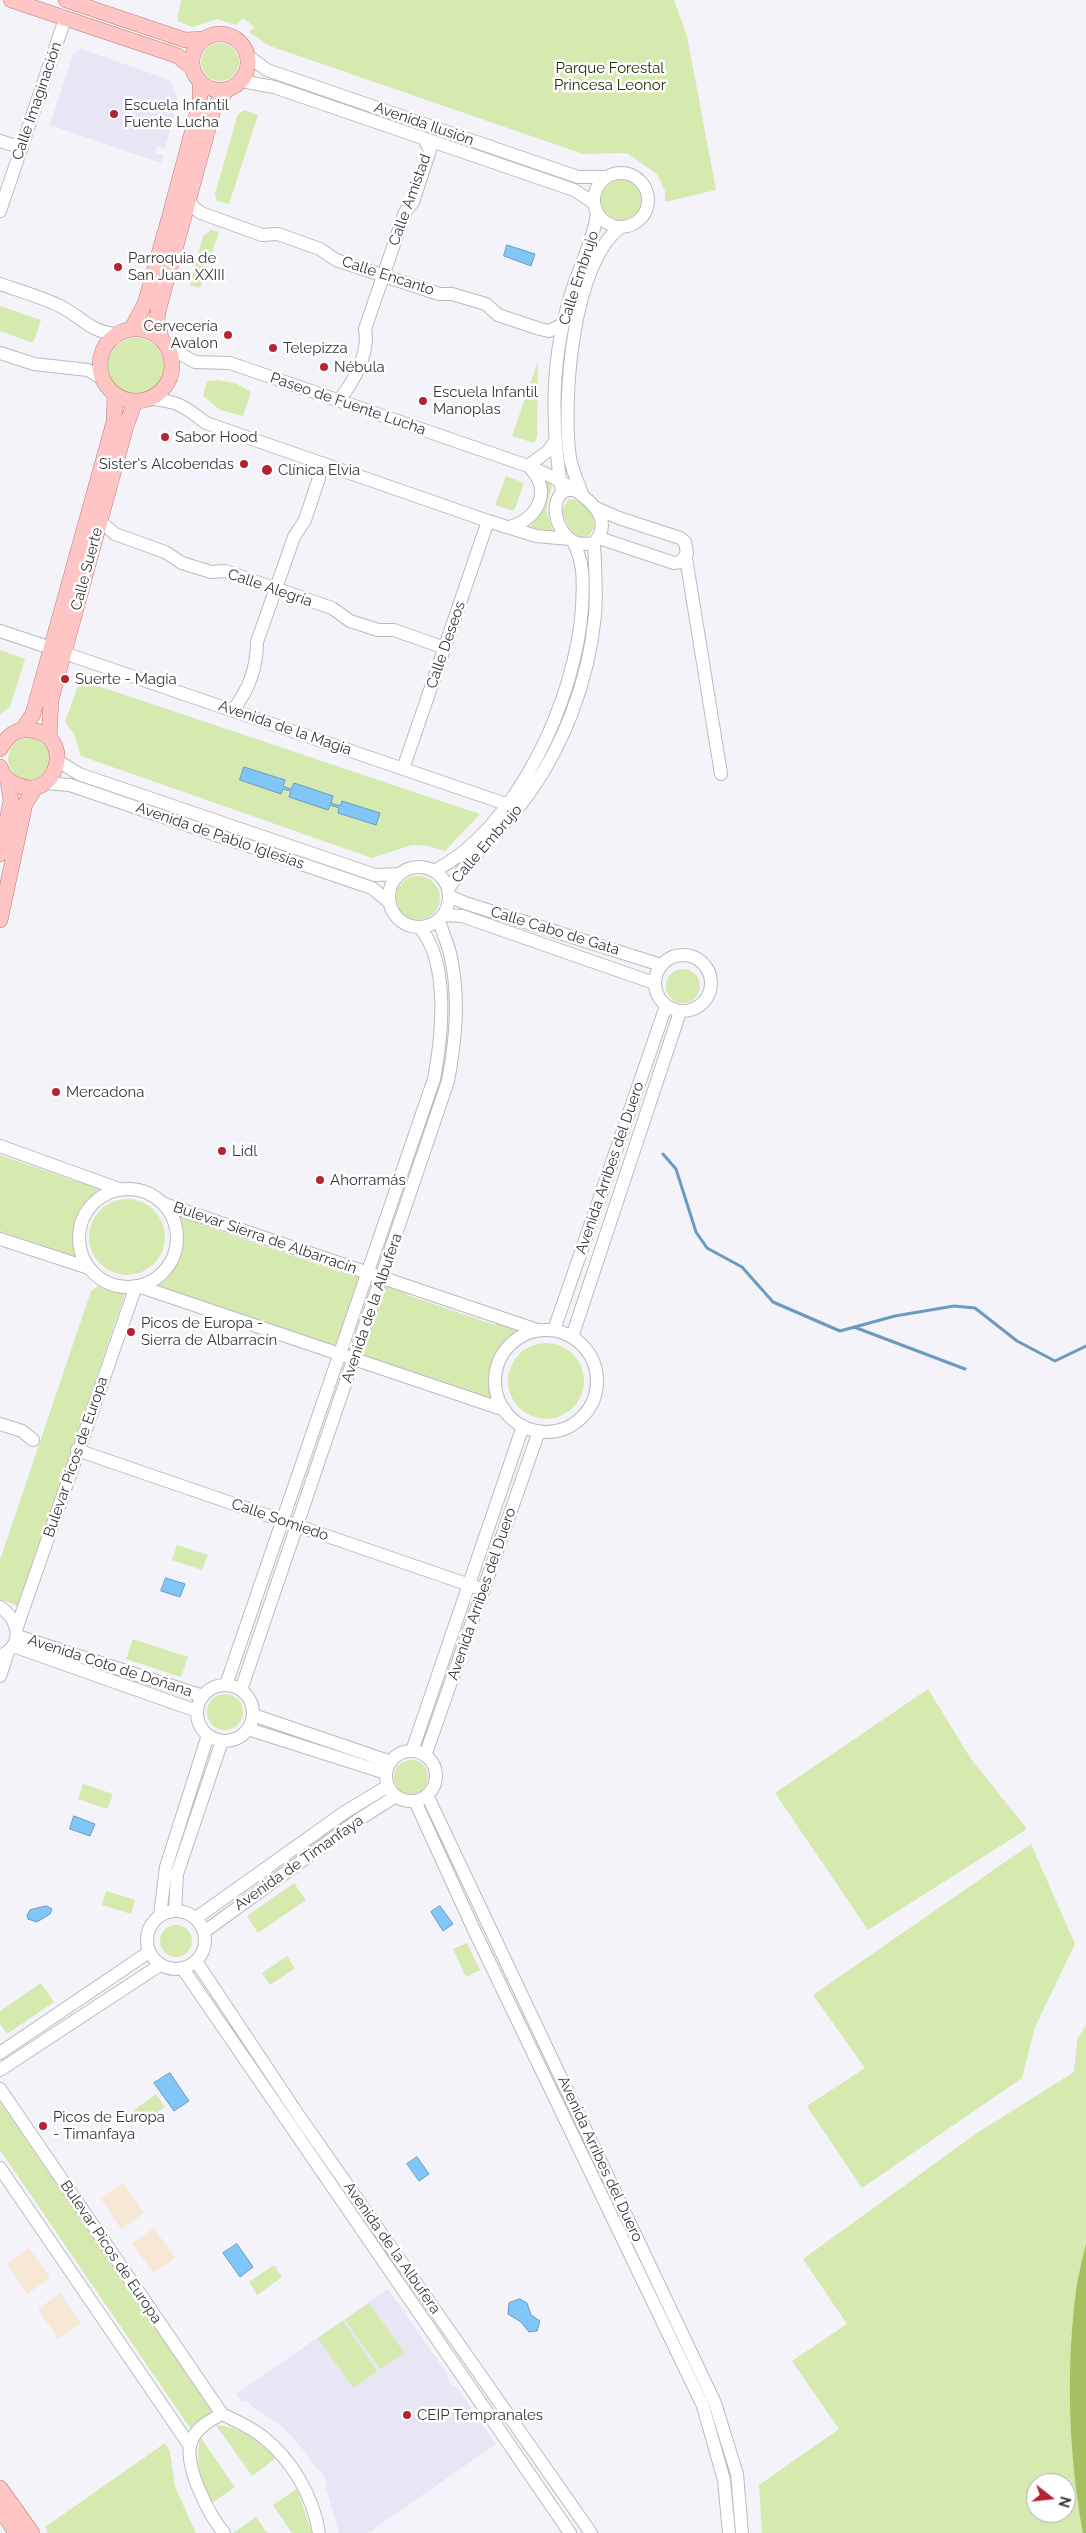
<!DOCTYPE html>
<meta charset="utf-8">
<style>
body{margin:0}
#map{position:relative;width:1086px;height:2533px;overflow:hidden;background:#f4f3fa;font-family:Raleway,sans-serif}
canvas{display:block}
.north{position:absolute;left:1026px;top:2473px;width:50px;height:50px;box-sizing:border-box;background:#fff;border:1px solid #afafb0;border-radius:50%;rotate:106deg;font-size:14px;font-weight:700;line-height:20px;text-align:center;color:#38383a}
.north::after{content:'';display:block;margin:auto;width:18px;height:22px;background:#b42234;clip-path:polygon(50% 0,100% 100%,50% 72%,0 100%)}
</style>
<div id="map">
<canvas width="1086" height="2533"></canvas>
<div class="north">N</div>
</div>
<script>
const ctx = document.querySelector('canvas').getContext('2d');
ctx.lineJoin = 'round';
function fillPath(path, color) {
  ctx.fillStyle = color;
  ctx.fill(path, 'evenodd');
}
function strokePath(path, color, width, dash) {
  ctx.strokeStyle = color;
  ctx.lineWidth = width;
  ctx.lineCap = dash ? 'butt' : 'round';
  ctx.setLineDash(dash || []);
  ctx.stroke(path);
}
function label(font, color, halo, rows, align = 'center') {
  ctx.font = font + ' Raleway,sans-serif';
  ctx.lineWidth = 5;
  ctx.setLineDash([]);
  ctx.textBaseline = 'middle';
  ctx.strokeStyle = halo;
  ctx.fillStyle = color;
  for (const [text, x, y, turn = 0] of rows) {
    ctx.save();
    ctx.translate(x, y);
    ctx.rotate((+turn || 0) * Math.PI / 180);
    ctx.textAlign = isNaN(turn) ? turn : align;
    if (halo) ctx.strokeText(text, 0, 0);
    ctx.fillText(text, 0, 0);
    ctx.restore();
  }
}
fillPath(new Path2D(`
 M123,2183l21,30 -23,16 -20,-30z
 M154,2228l21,30 -22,15 -21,-30z
 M29,2248l21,30 -23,16 -20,-30z
 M60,2293l21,30 -23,16 -20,-30z`), '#f7e7d5');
fillPath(new Path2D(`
 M81,49l89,31 8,20 -13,48 -8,-2 -2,7 8,2 -2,8 -111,-38 23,-71z
 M388,2289l60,86v4l5,8 3,-1 40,58 -128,89h-29l-14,-48 2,-2 -5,-11 -3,-1 -22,-29 -18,-18 -28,-18 -5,-6 -4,2 -6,-8z`), '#e8e6f4');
fillPath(new Path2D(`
 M181,0h493l13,36 29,154 -51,12v-11l-8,-17 -30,-21 -44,1 -313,-108 -21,-14 5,-5 -11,-9 -7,7 -19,-6 -24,8 -16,-6z
 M201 62a19 19 0 1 1 38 0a19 19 0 1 1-38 0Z
 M244,110l14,5 -29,89 -12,-3 -2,-7 23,-80z
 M601 200a21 21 0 1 1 42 0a21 21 0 1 1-42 0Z
 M211,230l8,2 -19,56 -10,-3 13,-49z
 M0,306l41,14 -8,23 -33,-12z
 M108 366a28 28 0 1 1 56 0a28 28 0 1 1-56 0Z
 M538,361l-1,75 -3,7 -22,-7z
 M219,380l18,4 14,8 -8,24 -23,-6 -17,-14 4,-15z
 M506,476l18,7 -10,28 -19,-6z
 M540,478l12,7 -6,25 7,21 -5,1 -18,-5 8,-11z
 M568,499c16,0 24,13 27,27l-6,10c-17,4 -23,-13 -27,-26z
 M0,650l25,9 -15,48 -10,7z
 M80,680l400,134 -35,37 -17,-5 -16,-1 -40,13 -291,-102 -7,-22 -9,-12z
 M8 759a21 21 0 1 1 42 0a21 21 0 1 1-42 0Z
 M396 898a22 22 0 1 1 44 0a22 22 0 1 1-44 0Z
 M666 986a17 17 0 1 1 34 0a17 17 0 1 1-34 0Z
 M0,1155l75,26 2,-3 29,9c-32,17 -38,43 -26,75l-26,-12 -54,-19z
 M89 1237a38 38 0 1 1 76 0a38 38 0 1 1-76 0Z
 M174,1211l29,9 -1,5 138,47 2,-4 20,8 -25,75 -20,-10 -138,-48 -2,2 -27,-9c26,-17 40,-45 24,-75z
 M388,1285l20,7 -1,3 88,30 2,-4 28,10c-27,15 -41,45 -26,74l-138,-48 24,-69z
 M98,1286l27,8 -107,312 -18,-7v-39l91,-269z
 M508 1381a38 38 0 1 1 76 0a38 38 0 1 1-76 0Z
 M177,1545l31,10 -6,15 -30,-10z
 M133,1639l55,18 -7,20 -55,-18z
 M928,1689l43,70 56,70 -159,101 -93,-137z
 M207 1712a18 18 0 1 1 36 0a18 18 0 1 1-36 0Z
 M394 1777a17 17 0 1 1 34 0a17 17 0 1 1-34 0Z
 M83,1784l30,10 -6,15 -29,-10z
 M1031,1844l44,100 -40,83 -13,51 -160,110 -55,-82 58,-38 -52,-73z
 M294,1883l12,17 -48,33 -11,-17z
 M106,1891l29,9 -4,14 -29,-9z
 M160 1941a16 16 0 1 1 32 0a16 16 0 1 1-32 0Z
 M467,1943l13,27 -14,7 -13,-28z
 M287,1956l8,12 -25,17 -8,-12z
 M41,1983l13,19 -47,32 -7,-10v-13z
 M1086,2025v508h-324l-3,-48 80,-56 -47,-68 55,-37 -44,-65 174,-126 97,-61 3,-32zM1036,2483h30v30h-30z
 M156,2094l9,13 -25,17 -9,-12z
 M0,2102l212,309 -22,17 -190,-278z
 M274,2265l8,12 -25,18 -8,-13z
 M369,2303l35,50 -24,16 -35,-49z
 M343,2321l34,50 -24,17 -35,-50z
 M216,2425c26,2 42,16 60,33l-24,18z
 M200,2437l35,50 -23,16c-13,-25 -16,-38 -12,-66z
 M165,2443l5,9 5,35 21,46h-148l-3,-6z
 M297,2489l15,44h-20l-19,-28z
 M256,2517l11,16h-34z`), '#d6e9af');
fillPath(new Path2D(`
 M1086,2243v290h-3c-14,-76 -17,-157 -8,-234 2,-19 7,-38 11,-56z`), '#a6c061');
const water = new Path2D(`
 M507,245l28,9 -4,12 -27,-10z
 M244,767l41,13 -2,6 8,3 3,-6 39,13 -2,7 9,3 2,-5 38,12 -4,12 -38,-12 1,-5 -9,-3 -2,5 -39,-13 2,-6 -8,-2 -2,5 -41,-14z
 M166,1578l19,6 -5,13 -19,-6z
 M74,1816l21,8 -5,12 -20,-7z
 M47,1906l5,3 -2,5 -13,8 -9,-3 -1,-4 3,-5z
 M440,1906l13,18 -10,7 -12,-19z
 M170,2073l19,28 -15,10 -20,-28z
 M417,2157l12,17 -10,7 -12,-17z
 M237,2244l16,23 -13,10 -17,-24z
 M520,2299l7,4 4,12 9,6 -3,10 -8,1 -8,-10 -13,-8 1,-11z`);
fillPath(water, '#80c6f8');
strokePath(water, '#6a9bbf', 1);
strokePath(new Path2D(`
 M663,1154l13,15 20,63 11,16 35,19 31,35 67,29 55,-15 59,-10 21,2 42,33 38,20 31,-15
 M854,1327l111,42`), '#6a9bbf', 3);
const minor = new Path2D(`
 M247,55l20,15 311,107h28
 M241,81l33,6 300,103 20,13
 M0,141l22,7
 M594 200a27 27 0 1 1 54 0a27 27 0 1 1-54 0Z
 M189,199l5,9 7,5 61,22 16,-1 42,15 16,11 103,34h13l34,10 12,11 42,14 9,2 14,-7
 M0,211l65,-192
 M0,284c20,7 41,13 60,22 22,11 28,25 56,28
 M168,347l27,15 35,1 298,103 20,-15 8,-11
 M0,353l34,11 54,6 13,8
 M149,399c28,1 36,8 57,24l282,98 48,15 34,3
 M339,400c14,-17 31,-47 26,-71l40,-117 8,-10 17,-52 -6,-11
 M528,466c24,10 98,42 66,77 -7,1 -13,2 -19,-1 -18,-7 -29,-43 -8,-52h7
 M562,492c-11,-65 -11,-135 9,-198 8,-27 22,-52 26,-80
 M582,494c-4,-12 -10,-24 -12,-36 -8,-56 2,-196 51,-231
 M596,508l23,10 61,20 5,4 2,12 -7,8 -6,1 -75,-25
 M100,521l15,13 50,18 17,11 29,9 14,-1 107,37 18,13 28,9h16l51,18
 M509,527c29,-7 44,-37 20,-60
 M686,558l35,216
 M0,631l51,17
 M64,653l442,151
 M233,710c15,-19 24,-43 24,-68l37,-105 11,-17 14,-42 -7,-18
 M58,761l21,13 296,101 24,-1
 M403,769l85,-248
 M46,783l24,2 302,103 17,14
 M389 897a30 30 0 1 1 60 0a30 30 0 1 1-60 0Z
 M434,871c83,-42 142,-173 148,-263 1,-27 3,-42 -9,-67
 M448,889c21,-31 50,-56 74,-86 40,-52 67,-122 73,-188 2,-24 0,-49 -1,-72
 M449,896l16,7 196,62
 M444,915l18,1 192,67
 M655 983a28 28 0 1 1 56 0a28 28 0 1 1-56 0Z
 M0,1146l119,43
 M79 1238a49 49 0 1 1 98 0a49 49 0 1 1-98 0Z
 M164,1204l373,126
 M0,1239l89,29
 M138,1286l367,124
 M554,1330l112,-324
 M495 1381a51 51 0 1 1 102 0a51 51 0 1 1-102 0Z
 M572,1337l108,-325
 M0,1424l22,7 11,9
 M77,1450l407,140
 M0,1607c19,13 25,38 0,49
 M17,1627l119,-341
 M17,1636l186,60
 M13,1646l184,65
 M0,1676l8,-24
 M226,1685l208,-606c8,-42 16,-116 -14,-151
 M197 1713a28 28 0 1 1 56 0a28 28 0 1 1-56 0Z
 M241,1690l207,-609c8,-42 12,-85 2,-128 -3,-11 -8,-22 -11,-33
 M253,1715l138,47
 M248,1729l138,44
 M412,1751l111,-325
 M386 1776a25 25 0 1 1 50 0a25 25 0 1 1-50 0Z
 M425,1756l114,-325
 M427,1795l288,608 22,71 5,59
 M415,1801l59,129 229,476 21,74 5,53
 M175,1910l2,-36 45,-133
 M147 1940a29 29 0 1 1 58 0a29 29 0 1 1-58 0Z
 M160,1915l6,-48 42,-132
 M196,1918l149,-106 43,-26
 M204,1932l154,-112 38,-24
 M196,1961l103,155 292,417
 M183,1969l387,564
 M0,2053l149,-101
 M0,2070l160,-105
 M0,2089l222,325c14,7 29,13 41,23 29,23 50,59 56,96
 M0,2168l190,278
 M222,2414c-14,7 -29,16 -32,32 -4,24 19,69 34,87`);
const major = new Path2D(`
 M11,0l167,56 14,12
 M66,0l119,40 19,-1
 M192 62a28 28 0 1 1 56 0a28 28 0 1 1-56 0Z
 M132,328l13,-24 25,-89 30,-112v-20
 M100 365a36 36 0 1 1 72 0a36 36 0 1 1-72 0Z
 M161,338l-4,-20 2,-10 55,-201 13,-17
 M23,729l10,-15 3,-11 78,-281 1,-27
 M49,738l2,-38 75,-274 9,-24
 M0,749c7,-12 15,-21 30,-19 47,4 27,75 -15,54 -8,-4 -12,-8 -15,-17
 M0,854l11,-53 -3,-20
 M0,920l25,-116 10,-16
 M0,2488l32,45
 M0,2508l16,25`);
strokePath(minor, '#bbbac0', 14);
strokePath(major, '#b87b7a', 16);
strokePath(minor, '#fff', 12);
strokePath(major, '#fec5c4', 15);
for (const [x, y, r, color] of [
 [114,114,5,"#b42234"],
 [118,267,5,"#b42234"],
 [228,335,5,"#b42234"],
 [273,348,5,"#b42234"],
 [324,367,5,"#b42234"],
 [423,401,5,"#b42234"],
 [165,437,5,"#b42234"],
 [244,464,5,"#b42234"],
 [267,470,6,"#b42234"],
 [65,679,5,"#b42234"],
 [56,1092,5,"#b42234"],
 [222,1151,5,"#b42234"],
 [320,1180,5,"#b42234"],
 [131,1332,5,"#b42234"],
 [43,2126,5,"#b42234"],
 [407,2415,5,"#b42234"]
]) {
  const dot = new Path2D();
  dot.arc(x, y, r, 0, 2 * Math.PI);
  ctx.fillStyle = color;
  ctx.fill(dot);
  strokePath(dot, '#fff', 2);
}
label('15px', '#252f06', '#fff', [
 ["Parque Forestal",610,68],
 ["Princesa Leonor",610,85]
]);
label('15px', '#38383a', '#fff', [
 ["Calle Imaginación",37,101,-71],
 ["Avenida Ilusión",424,124,19],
 ["Calle Amistad",410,200,-70],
 ["Calle Encanto",388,276,18],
 ["Calle Embrujo",579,278,-72],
 ["Paseo de Fuente Lucha",348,404,19],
 ["Calle Suerte",87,569,-75],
 ["Calle Alegría",270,588,19],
 ["Calle Deseos",446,645,-71],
 ["Avenida de la Magia",285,728,19],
 ["Avenida de Pablo Iglesias",220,836,19],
 ["Calle Embrujo",487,844,-49],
 ["Calle Cabo de Gata",555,931,17],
 ["Avenida Arribes del Duero",610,1168,-71],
 ["Bulevar Sierra de Albarracín",265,1238,19],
 ["Avenida de la Albufera",372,1308,-71],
 ["Bulevar Picos de Europa",76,1457,-71],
 ["Calle Somiedo",280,1520,19],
 ["Avenida Arribes del Duero",482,1594,-71],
 ["Avenida Coto de Doñana",110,1666,18],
 ["Avenida de Timanfaya",299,1863,-35],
 ["Avenida Arribes del Duero",600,2159,65],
 ["Avenida de la Albufera",392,2248,55],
 ["Bulevar Picos de Europa",111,2252,56]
]);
label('15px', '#38383a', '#fff', [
 ["Escuela Infantil",124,105],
 ["Fuente Lucha",124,122],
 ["Parroquia de",128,258],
 ["San Juan XXIII",128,275],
 ["Cervecería",218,326,"right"],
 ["Avalon",218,343,"right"],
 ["Telepizza",283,348],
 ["Nébula",334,367],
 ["Escuela Infantil",433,392],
 ["Manoplas",433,409],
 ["Sabor Hood",175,437],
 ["Sister's Alcobendas",234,464,"right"],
 ["Clínica Elvia",278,470],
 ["Suerte - Magia",75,679],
 ["Mercadona",66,1092],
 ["Lidl",232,1151],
 ["Ahorramás",330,1180],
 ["Picos de Europa -",141,1323],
 ["Sierra de Albarracín",141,1340],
 ["Picos de Europa",53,2117],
 ["- Timanfaya",53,2134],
 ["CEIP Tempranales",417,2415]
], 'left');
</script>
